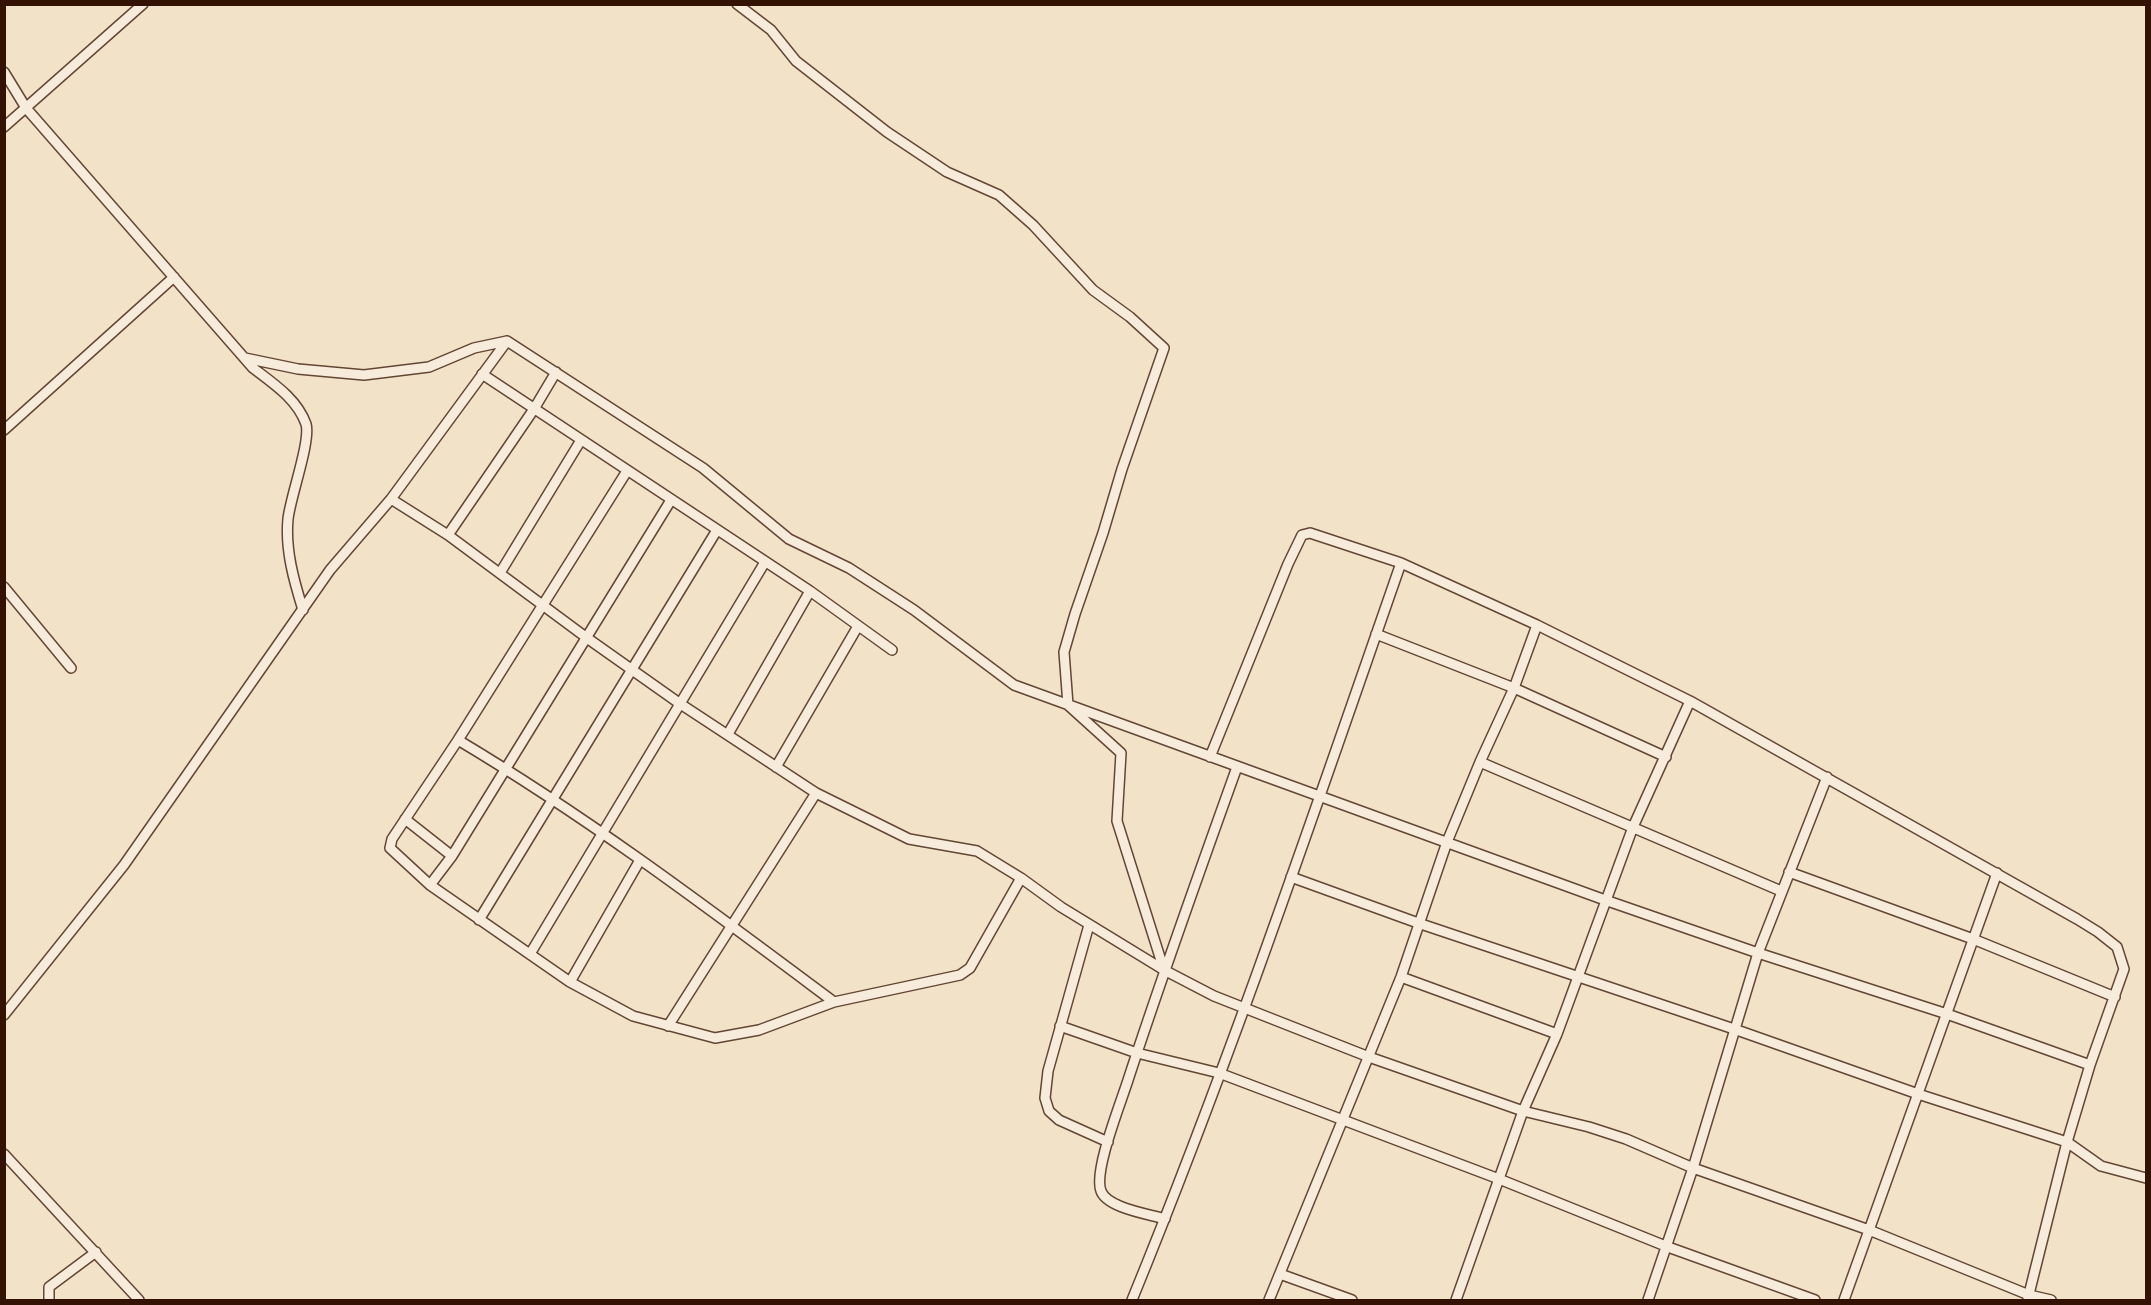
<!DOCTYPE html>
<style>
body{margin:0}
#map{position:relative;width:2151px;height:1305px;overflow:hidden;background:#f2e2c7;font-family:"IM FELL Double Pica",serif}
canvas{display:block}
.frame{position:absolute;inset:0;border:6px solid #331203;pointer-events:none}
</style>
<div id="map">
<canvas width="2151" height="1305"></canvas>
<div class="frame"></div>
</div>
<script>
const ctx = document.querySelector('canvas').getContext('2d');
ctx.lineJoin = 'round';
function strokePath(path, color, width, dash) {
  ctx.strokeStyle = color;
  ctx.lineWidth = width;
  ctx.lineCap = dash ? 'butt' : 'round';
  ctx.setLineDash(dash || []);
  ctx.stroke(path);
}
const street = new Path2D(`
 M737,4l34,26 25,31 91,71 60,40 52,23 34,30 60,65 37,27 34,31 -42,121 -19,64 -28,81 -11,38 4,53 53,48 -4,68 47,149 50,26 155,61 154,54 66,16 37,12 67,29 176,62 160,65 22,5
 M4,72l22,36 227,260c21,16 44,31 53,56 5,17 -16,74 -18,95 -3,31 6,62 15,91
 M4,127l139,-123
 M245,358l53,11 66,6 65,-8 45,-19 33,-7 196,127 86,71 60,29 65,42 100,75 591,215 153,53 189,61 143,51
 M482,374l328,217 82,59
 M4,430l170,-153
 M627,471l-169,269 -66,99 -2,9 40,37 140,97 63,34 82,22 44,-8 75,-28 126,-27 10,-7 51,-90
 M391,499l116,-158
 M448,535l86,-126 22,-37
 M500,573l81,-133
 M4,587l67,81
 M1376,634l138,54 152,69
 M728,734l82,-143
 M458,740c131,78 254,171 376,262
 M1210,757l78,-193 14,-29 8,-2 91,30 136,62 153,76 387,218 21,13 19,15 7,22 -34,96 -23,77 -39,156
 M1480,762l301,129
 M776,767l82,-141
 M405,819l47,37
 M1789,872l184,67 142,58
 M1291,877l127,46 316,106 184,65 149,48 34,24 45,12
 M430,885l22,-29 219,-356
 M479,920l238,-390
 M1089,925l-41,146 -3,27 4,13 10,9 49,22
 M530,954l235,-392
 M1401,977l156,57
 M570,982l70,-122
 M4,1015l120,-150 206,-295 61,-71 57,36 139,103 92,65 137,90 93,46 68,12 44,27 40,29 103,63
 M668,1026l148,-233
 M1060,1026l77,27 82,20 280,106 169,68 147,53
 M4,1154l135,146
 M1165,1219c-16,-5 -58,-11 -64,-28 -8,-20 21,-91 28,-114 34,-104 71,-207 108,-310
 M1280,1274l72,26
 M49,1300v-13l47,-35
 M1132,1300c99,-242 183,-490 269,-737
 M1269,1300l132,-323 46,-135 33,-80 34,-74 23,-63
 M1456,1300l67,-189 34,-77 76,-207 57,-126
 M1648,1300l45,-132 65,-215 69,-176
 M1844,1300l153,-427`);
strokePath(street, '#634634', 12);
strokePath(street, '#f7ecdb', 9);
</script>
